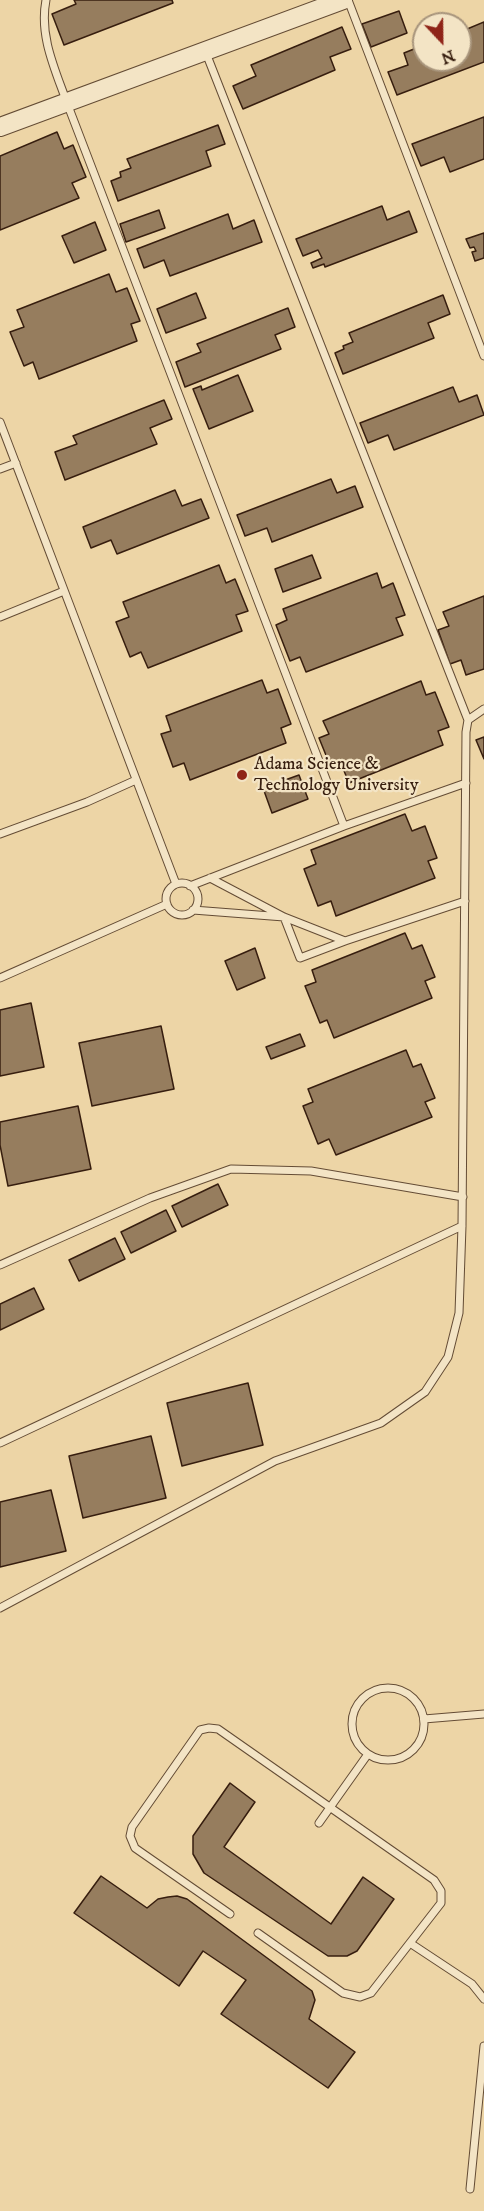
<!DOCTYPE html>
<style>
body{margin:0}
#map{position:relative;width:484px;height:2211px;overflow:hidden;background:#edd5a6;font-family:"IM FELL DW Pica",serif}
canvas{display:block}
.north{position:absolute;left:412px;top:12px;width:60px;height:60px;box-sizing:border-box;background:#f3e4c5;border:2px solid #a8957c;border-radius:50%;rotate:158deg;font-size:16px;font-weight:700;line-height:24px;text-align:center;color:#371e0f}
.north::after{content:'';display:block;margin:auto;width:21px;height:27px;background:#8f2418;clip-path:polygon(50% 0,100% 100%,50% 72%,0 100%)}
</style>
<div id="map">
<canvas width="484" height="2211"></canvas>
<div class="north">N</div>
</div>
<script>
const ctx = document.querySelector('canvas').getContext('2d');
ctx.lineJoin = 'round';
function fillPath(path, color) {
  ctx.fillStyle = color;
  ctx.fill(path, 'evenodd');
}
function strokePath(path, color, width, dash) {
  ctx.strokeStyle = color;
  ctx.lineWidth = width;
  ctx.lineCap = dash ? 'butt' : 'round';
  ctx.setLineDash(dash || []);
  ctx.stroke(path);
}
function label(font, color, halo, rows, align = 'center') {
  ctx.font = font + ' "IM FELL DW Pica",serif';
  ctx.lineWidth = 4.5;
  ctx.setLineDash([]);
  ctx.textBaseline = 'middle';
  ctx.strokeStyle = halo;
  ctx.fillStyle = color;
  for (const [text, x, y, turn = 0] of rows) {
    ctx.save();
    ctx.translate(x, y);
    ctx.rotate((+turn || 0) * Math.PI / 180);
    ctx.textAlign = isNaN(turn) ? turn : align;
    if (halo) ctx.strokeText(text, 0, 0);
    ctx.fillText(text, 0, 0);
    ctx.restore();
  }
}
const building = new Path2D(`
 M74,0h98l1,3 -109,42 -12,-31 24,-10z
 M399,11l8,22 -36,14 -9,-23z
 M484,22v40l-87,33 -9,-23 20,-7 -4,-12 20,-8v15h36v-28z
 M342,27l9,22 -21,8 5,13 -92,39 -10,-23 23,-10 -5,-11z
 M484,117v42l-34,13 -6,-15 -23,9 -9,-22z
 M218,125l7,19 -19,7 5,15 -93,35 -7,-20 10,-4 -1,-5 11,-4 -4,-9z
 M57,132l7,17 9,-4 13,32 -14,6 7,15 -79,32v-74z
 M382,206l5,14 22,-9 8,21 -92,35 -1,-3 -11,4 -2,-5 11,-5 -4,-8 -15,6 -7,-17z
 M159,210l6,18 -39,14 -6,-18z
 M228,214l5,15 21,-9 8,22 -92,34 -6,-16 -20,8 -7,-19z
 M95,222l11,28 -32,13 -12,-27z
 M484,233v25l-9,3 -3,-9 4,-1 -2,-4 -4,1 -4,-9z
 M109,274l7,18 11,-4 13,33 -9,3 6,17 -98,38 -6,-17 -9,4 -14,-34 14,-5 -7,-17z
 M196,293l10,25 -40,15 -9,-24z
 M443,295l7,19 -22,9 6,15 -91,36 -8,-21 9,-4 -1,-3 10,-4 -4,-9z
 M288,308l7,19 -20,8 6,14 -96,38 -9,-25 25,-10 -4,-8z
 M238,375l15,36 -44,18 -16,-40 8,-3 1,4z
 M453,387l6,15 18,-7 7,20 -90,35 -6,-15 -20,8 -8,-20z
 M164,400l8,19 -22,9 7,16 -92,36 -10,-28 22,-8 -4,-8z
 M331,479l6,14 18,-7 8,21 -91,35 -5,-14 -22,8 -8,-21z
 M175,490l7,16 19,-7 8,19 -92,36 -6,-14 -20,8 -8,-21z
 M312,555l9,23 -38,14 -8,-23z
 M219,565l7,18 9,-4 13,32 -12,4 6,16 -94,37 -7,-16 -11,5 -14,-35 13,-5 -6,-15z
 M377,573l5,15 11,-5 12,32 -9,3 7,17 -97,37 -6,-15 -10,4 -14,-36 11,-5 -4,-11z
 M484,596v73l-18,6 -5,-15 -11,4 -12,-34 11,-4 -6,-14z
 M262,680l5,13 11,-4 13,35 -10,4 5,15 -96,37 -6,-17 -11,4 -12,-33 10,-3 -5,-15z
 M421,681l5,14 9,-3 14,35 -11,4 5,14 -94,38 -7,-17 -10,4 -13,-32 10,-4 -6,-13z
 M484,737v22l-8,-19z
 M299,775l9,24 -36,14 -9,-25z
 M405,814l7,17 13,-5 12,32 -9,3 7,17 -99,38 -5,-15 -13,5 -14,-37 12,-5 -5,-14z
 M405,933l7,16 10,-4 13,32 -10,4 7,17 -98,40 -7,-18 -7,3 -15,-37 11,-4 -4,-12z
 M255,948l10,30 -28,12 -12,-29z
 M31,1003l13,64 -44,9v-66z
 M161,1026l13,63 -82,17 -13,-63z
 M300,1034l5,12 -34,13 -5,-12z
 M406,1050l7,17 8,-3 14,34 -10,4 7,15 -96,38 -7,-16 -11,5 -15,-38 10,-4 -5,-13z
 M78,1106l13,63 -83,17 -8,-41v-23z
 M218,1184l10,21 -46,22 -10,-21z
 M166,1210l10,21 -45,22 -10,-21z
 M115,1238l10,21 -46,22 -10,-21z
 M34,1288l10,21 -44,21v-26z
 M248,1383l15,62 -81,21 -15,-63z
 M151,1436l15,62 -83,20 -14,-62z
 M51,1490l15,61 -66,16v-65z
 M230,1783l25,19 -31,45 107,77 32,-47 31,22 -37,52 -10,5h-19l-124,-83 -11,-19v-18z
 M101,1876l46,32 11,-9 10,-2 9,-1 10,3 125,92 3,9 -6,19 46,33 -27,36 -107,-74 25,-34 -43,-29 -24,35 -105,-73z`);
fillPath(building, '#967d5e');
strokePath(building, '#371e0f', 1.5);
const service = new Path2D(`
 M46,0c-7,36 9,69 21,103l277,723
 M348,0l136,356
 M0,422l176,462
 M0,469l16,-6
 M0,617l64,-26
 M468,720l16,-11
 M0,834l87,-32 49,-22
 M210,878l74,39 61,24
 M166 899a16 16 0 1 1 32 0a16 16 0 1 1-32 0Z
 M190,886l154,-60 122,-43
 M193,910l91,7 16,41 45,-17 120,-40
 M0,978l167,-74
 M0,1265l150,-67 81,-29 80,2 152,26
 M0,1443l462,-217
 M0,1608l275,-147 106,-38 44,-31 23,-35 11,-44 3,-87 4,-494 2,-12 -262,-667
 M352 1724a36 36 0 1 1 72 0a36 36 0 1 1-72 0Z
 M424,1719l60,-5
 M319,1823l49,-69
 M230,1914l-95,-66 -5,-12 2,-9 68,-97 9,-2 9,1 216,151 7,11v12l-70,90 -11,4 -17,-4 -85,-60
 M410,1943l62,41 12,15
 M470,2189l14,-143`);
const tertiary = new Path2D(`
 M0,127l343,-127`);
strokePath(service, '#644c35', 9);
strokePath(tertiary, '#644c35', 20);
strokePath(service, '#f3e4c5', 7);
strokePath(tertiary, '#f3e4c5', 18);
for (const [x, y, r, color] of [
 [242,775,6,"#8f2418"]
]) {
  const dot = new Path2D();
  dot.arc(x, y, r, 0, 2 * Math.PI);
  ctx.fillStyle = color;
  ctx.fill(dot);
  strokePath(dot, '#f3e4c5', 2);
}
label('18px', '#371e0f', '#f3e4c5', [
 ["Adama Science &",254,765],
 ["Technology University",254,786]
], 'left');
</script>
